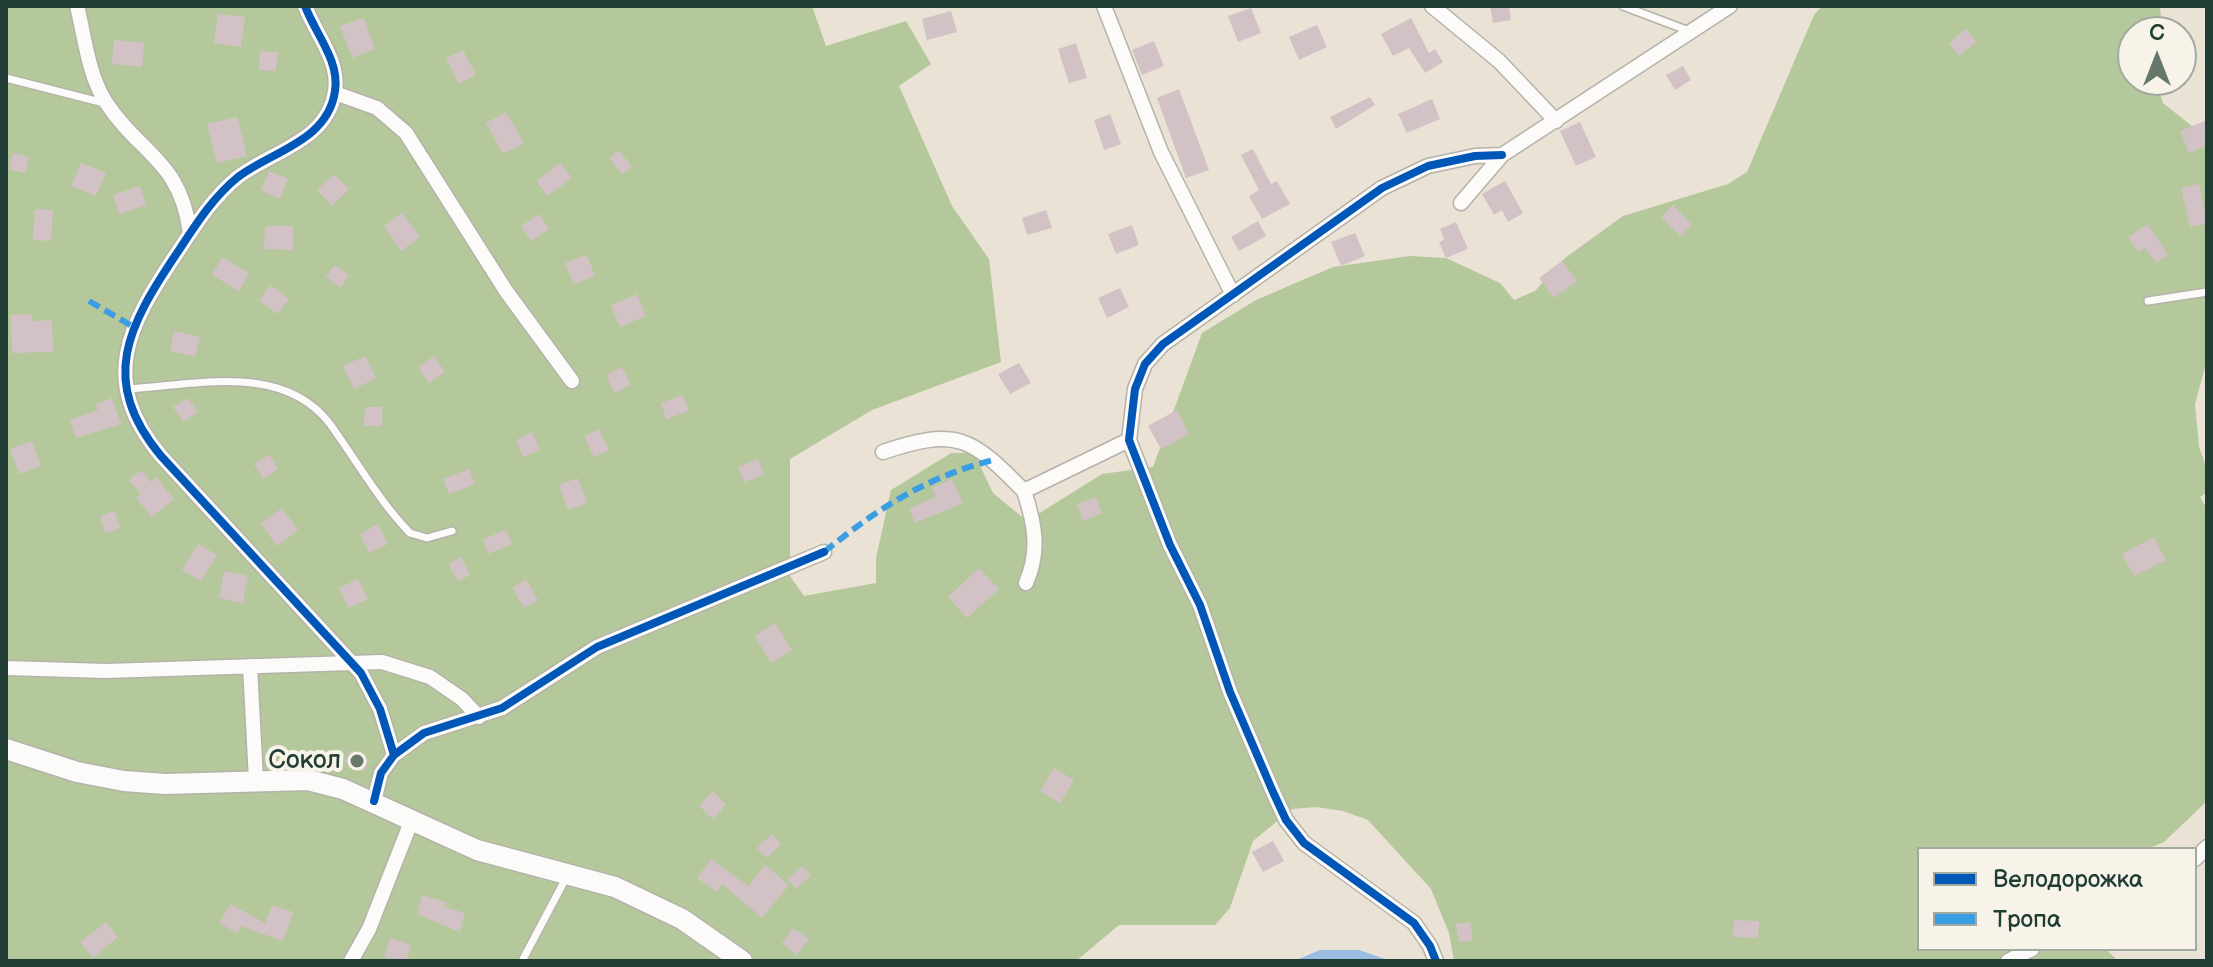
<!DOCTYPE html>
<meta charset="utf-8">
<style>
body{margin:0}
#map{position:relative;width:2213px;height:967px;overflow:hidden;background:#eae2d5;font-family:"Balsamiq Sans",sans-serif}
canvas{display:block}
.frame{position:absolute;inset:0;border:8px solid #1f3d34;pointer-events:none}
.legend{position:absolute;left:1917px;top:847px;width:280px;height:104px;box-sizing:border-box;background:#f7f3e8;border:2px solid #a1aaa0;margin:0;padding:10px 14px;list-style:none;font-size:24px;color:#1f3d34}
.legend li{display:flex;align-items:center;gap:16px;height:40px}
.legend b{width:40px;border:2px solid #a1aaa0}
.north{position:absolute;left:2117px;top:16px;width:80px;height:80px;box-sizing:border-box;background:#f7f3e8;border:2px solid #a1aaa0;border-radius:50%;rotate:0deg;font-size:22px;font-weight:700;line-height:32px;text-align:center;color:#1f3d34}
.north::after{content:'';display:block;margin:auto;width:28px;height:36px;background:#66776c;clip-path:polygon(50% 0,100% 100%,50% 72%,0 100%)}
</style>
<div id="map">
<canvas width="2213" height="967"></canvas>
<div class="frame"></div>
<ul class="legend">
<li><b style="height:10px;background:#0057b8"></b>Велодорожка</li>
<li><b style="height:10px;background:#3c9ee2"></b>Тропа</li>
</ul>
<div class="north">С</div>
</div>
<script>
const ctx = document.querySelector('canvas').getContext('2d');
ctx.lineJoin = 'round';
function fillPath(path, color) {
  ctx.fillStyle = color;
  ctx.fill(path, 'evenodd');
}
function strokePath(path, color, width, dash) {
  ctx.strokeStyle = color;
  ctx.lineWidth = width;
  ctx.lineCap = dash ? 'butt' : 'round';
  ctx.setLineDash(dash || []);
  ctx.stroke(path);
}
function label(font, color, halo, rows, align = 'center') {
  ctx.font = font + ' "Balsamiq Sans",sans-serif';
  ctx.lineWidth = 8;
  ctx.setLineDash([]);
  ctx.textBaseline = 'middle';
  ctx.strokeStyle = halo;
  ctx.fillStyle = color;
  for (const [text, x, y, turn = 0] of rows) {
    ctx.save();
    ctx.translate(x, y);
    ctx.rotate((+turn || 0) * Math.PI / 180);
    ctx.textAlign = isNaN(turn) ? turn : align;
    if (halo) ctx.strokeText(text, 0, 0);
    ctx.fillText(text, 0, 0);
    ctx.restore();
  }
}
fillPath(new Path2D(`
 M6,6h806l14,40 80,-25 25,43 -32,22 53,120 37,53 12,103 -129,48 -82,49v117l14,20 72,-13v-25l15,-68 60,-37h23l19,40 34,28 75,-47 51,-7 49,-134 54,-33 77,-33 77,-11 36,2 54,25 14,17 21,-9 30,-33 58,-42 105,-32 19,-12 67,-157 8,-9h338l2,26h-29v48h23l7,23 44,35v222l-12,44 4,43 8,22v23l-7,5 7,12v292l-43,41 -17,7h-228v100h187l12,12h-664l-5,-28 -18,-44 -63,-69 -25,-9 -27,-4 -24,2 -39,32 -23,67 -15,17h-96l-43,36h-1070z`), '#b4c89b');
fillPath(new Path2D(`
 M1320,950h39l32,11h-97z`), '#9abee1');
fillPath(new Path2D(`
 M1490,6h19l2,14 -18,3z
 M1251,8l10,25 -23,9 -10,-26z
 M951,11l6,21 -30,8 -5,-21z
 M218,14l27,3 -4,30 -27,-4z
 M364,18l11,31 -23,9 -12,-32z
 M1411,18l18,35 6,-4 8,13 -18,11 -16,-25 -16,8 -12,-22z
 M1317,25l10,22 -28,13 -10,-23z
 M1966,29l10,13 -17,14 -10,-13z
 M114,40l30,3 -2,24 -30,-3z
 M1154,41l10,25 -22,9 -10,-25z
 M1076,43l11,35 -18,5 -11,-34z
 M463,50l13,25 -17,9 -13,-26z
 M260,51l18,1 -2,19 -17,-1z
 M1683,66l8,14 -16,10 -9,-15z
 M1179,89l30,81 -23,8 -29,-80z
 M1370,97l5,8 -39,24 -6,-12z
 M1432,99l8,20 -33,14 -9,-19z
 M506,112l18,31 -21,11 -17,-31z
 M1110,114l11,30 -17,6 -10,-30z
 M237,117l10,39 -30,7 -10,-39z
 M2207,120v26l-18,7 -9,-22z
 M1580,122l16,35 -20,9 -16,-35z
 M1253,149l18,35 6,-3 13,23 -28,15 -13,-23 10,-6 -18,-35z
 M619,150l13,17 -10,7 -13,-16z
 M13,153l16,4 -4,16 -16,-4z
 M81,163l25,10 -10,23 -25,-10z
 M560,163l12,15 -24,18 -12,-15z
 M269,171l19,8 -8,20 -19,-9z
 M334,174l15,15 -17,17 -15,-16z
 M1505,181l18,32 -15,9 -6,-12 -8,5 -12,-21z
 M2199,184l8,39 -17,4 -9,-39z
 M140,186l6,19 -27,9 -6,-19z
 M1673,205l19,20 -12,11 -19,-19z
 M35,209l18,1 -2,31 -18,-1z
 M1046,210l6,18 -25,7 -5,-17z
 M402,213l18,24 -19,14 -17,-25z
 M539,214l10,15 -18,12 -10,-15z
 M1258,221l8,15 -27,15 -8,-14z
 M1456,222l12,27 -22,9 -7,-16 5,-2 -4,-11z
 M2148,224l20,31 -12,8 -11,-15 -7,4 -10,-15z
 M1132,225l7,20 -23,9 -8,-20z
 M265,226h28v24l-29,-1z
 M1355,233l10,23 -24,10 -10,-24z
 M587,255l8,21 -21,8 -9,-21z
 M222,257l27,16 -10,18 -27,-16z
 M1562,261l15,20 -23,17 -15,-20z
 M335,265l14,11 -9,12 -14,-12z
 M271,285l18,14 -12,15 -18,-14z
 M1120,288l9,19 -22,11 -9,-20z
 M637,294l9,22 -26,11 -9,-22z
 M32,314v7l20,-1 1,32 -41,1 -1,-38z
 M174,331l26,6 -5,20 -25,-6z
 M365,356l11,22 -22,11 -11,-23z
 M434,356l11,16 -16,11 -11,-16z
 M1019,363l12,20 -21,11 -12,-20z
 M622,367l9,18 -17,8 -8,-18z
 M683,395l6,16 -23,8 -5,-16z
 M112,398l9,26 -45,14 -6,-18 28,-10 -2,-6z
 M188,398l10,14 -15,10 -10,-15z
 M365,407h17v19h-18z
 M1177,410l12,24 -28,15 -13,-23z
 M599,429l10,21 -15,7 -10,-21z
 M532,432l8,18 -17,7 -7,-17z
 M32,441l9,25 -22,8 -9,-25z
 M269,454l9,15 -15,10 -9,-15z
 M758,459l6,16 -20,7 -6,-15z
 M469,469l6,15 -26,10 -6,-15z
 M141,470l10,12 5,-5 18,22 -22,18 -16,-19 5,-4 -12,-14z
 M578,478l9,25 -19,7 -9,-25z
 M952,479l11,24 -48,20 -6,-14 27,-12 -4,-9z
 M1096,497l6,16 -19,8 -6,-17z
 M282,508l16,22 -21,16 -16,-22z
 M115,511l5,17 -15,5 -5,-17z
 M378,524l10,20 -19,9 -9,-19z
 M506,530l6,14 -24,10 -5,-15z
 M2154,537l12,23 -32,16 -12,-22z
 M198,544l19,11 -16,26 -19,-11z
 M461,557l9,18 -12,6 -10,-17z
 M979,568l20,21 -32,29 -19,-21z
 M224,571l24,5 -5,27 -24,-5z
 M358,579l10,20 -20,9 -9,-20z
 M526,579l12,21 -14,8 -12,-20z
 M775,623l17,27 -21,13 -16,-27z
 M351,750l18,10 -6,12 -18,-10z
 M1054,768l20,12 -14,23 -20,-12z
 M713,791l13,14 -13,14 -14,-13z
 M772,834l9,10 -14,14 -10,-10z
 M1273,841l11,20 -21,11 -11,-20z
 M711,859l37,27 17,-21 24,20 -27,33 -40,-34 -5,8 -20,-14z
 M802,866l9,9 -15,14 -9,-10z
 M422,895l24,7 -2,5 21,6 -5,19 -43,-18z
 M230,904l35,19 7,-18 21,7 -10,29 -42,-15 -4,7 -18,-10z
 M1734,920l25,1 -1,17 -25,-1z
 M106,922l12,15 -25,21 -13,-16z
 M1470,922l3,18 -14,2 -3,-18z
 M793,928l16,11 -12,16 -15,-12z
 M390,938l21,7 -5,16 -22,-4z`), '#d2c2c6');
const lane = new Path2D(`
 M1623,6l66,25
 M6,78l98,25
 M2148,301l59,-9
 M128,389c66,-4 155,-27 202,35 26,36 49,77 80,109l17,5 25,-7
 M522,961l44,-83`);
const street = new Path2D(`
 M77,6c8,32 11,67 28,95 35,54 75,58 85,132
 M305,6c10,27 35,55 30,85 -7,50 -63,60 -97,86 -26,21 -43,49 -61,76 -49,73 -79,127 -16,203l200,217 19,36 14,46 -13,18 -7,28
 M1104,6l57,146 72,143
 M1432,6l67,55 57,60
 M335,93l42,15 29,25 100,158 66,90
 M1461,203l41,-48 228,-149
 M883,452c74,-25 88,-15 141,39l105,-51
 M1024,491c11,33 16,60 2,92
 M250,666l6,114
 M6,668l100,3 276,-9 48,15 32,22 17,18
 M394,755l30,-22 78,-25 95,-61 227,-95
 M2195,859l12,-12
 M351,961l18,-32 42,-107
 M1436,961l-6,-15 -16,-23 -110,-80 -18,-23 -13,-28 -43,-100 -30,-87 -30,-60 -41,-105 6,-51 10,-25 18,-20 219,-156 46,-22 47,-10 27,-1
 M2008,961l24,-12`);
const secondary = new Path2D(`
 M6,749l71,23 47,9 41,3 143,-4 35,9 134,61 138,37 67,32 60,42`);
strokePath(lane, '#b4b2a9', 10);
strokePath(street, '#b4b2a9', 17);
strokePath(secondary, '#b4b2a9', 23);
strokePath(lane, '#fcfbf9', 7);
strokePath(street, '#fcfbf9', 14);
strokePath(secondary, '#fcfbf9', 20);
strokePath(new Path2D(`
 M89,301l43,25
 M824,552c55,-44 100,-74 169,-92`), '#3c9ee2', 6, [12, 6]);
strokePath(new Path2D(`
 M305,6c10,27 35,55 30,85 -7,50 -63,60 -97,86 -26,21 -43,49 -61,76 -49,73 -79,127 -16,203l200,217 19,36 14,46 -13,18 -7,28
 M394,755l30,-22 78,-25 95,-61 227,-95
 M1436,961l-6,-15 -16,-23 -110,-80 -18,-23 -13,-28 -43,-100 -30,-87 -30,-60 -41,-105 6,-51 10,-25 18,-20 219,-156 46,-22 47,-10 27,-1`), '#0057b8', 8);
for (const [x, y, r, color] of [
 [357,761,8,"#66776c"]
]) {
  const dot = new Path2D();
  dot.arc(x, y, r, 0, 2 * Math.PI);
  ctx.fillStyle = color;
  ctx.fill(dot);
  strokePath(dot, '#f7f3e8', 3);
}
label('26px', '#1f3d34', '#f7f3e8', [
 ["Сокол",341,761]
], 'right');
</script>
